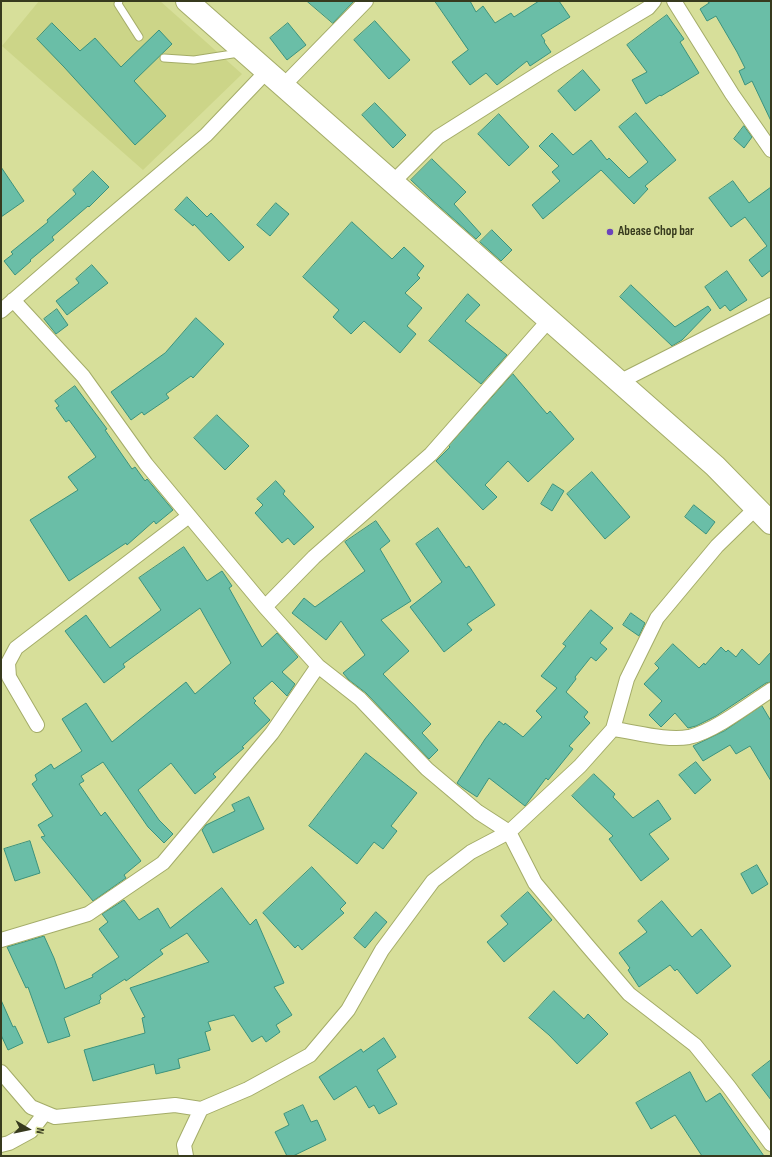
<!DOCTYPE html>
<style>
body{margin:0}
#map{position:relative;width:772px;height:1157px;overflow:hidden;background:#d7df9a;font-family:"Sofia Sans Condensed",sans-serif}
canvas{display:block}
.frame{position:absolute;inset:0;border:2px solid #373a1e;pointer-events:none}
.north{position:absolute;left:8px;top:1109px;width:40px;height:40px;-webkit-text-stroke:3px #d7df9a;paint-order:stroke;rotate:99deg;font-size:11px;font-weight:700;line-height:16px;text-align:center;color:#373a1e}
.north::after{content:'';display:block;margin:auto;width:14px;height:18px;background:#373a1e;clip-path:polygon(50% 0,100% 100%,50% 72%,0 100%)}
</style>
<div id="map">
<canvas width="772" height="1157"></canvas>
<div class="frame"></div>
<div class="north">N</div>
</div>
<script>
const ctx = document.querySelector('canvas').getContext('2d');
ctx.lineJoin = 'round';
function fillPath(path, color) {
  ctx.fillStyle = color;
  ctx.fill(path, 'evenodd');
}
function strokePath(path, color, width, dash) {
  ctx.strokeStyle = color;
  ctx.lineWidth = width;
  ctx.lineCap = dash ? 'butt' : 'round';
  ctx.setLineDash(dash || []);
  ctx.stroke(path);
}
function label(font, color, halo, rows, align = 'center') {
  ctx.font = font + ' "Sofia Sans Condensed",sans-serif';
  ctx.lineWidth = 3;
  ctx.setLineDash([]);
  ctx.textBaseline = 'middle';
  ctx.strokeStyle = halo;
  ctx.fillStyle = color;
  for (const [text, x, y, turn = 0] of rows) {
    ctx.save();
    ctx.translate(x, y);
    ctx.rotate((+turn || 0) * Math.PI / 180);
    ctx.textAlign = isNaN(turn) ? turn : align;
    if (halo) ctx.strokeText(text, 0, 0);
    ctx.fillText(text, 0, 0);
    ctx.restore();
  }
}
fillPath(new Path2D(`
 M39,1h121l82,73 -99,96 -141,-124z`), '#ccd588');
const building = new Path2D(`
 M307,1h47l-21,22z
 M435,1h35l6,11 7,-6 12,17 16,-10 3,4 25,-16h20l11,16 -29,18 4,6 -1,1 7,10 -21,14 -3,-5 -30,24 -11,-12 -16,12 -18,-23 16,-12z
 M707,1h64v120l-19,-40 -7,4 -6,-14 6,-3 -8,-16 -21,-36 -9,5 -7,-12 9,-6z
 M667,15l17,24 -4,3 19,31 -38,23 -1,-1 -14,9 -14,-24 15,-8 -20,-27z
 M375,21l35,39 -21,19 -35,-39z
 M52,23l28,28 15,-13 26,29 38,-37 13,14 -38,37 32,35 -31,29 -71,-78 -27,-28z
 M288,23l18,22 -19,15 -17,-22z
 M583,70l17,20 -25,21 -17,-20z
 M375,103l31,32 -13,13 -31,-33z
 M636,113l40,47 -31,26 3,3 -14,15 -33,-34 -58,49 -11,-14 28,-24 -8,-9 7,-6 -20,-20 13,-13 21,22 18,-15 16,20 2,-2 20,20 19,-16 -29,-35z
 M499,114l30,33 -20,19 -31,-32z
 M744,126l8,11 -8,11 -10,-9z
 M432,159l34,33 -12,12 27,30 -5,5 -45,-40 -20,-19z
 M1,167l23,34 -23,16z
 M93,171l16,16 -20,20 -1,-1 -36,31 2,3 -24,20 1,1 -16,14 -11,-14 9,-7 -2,-2 37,-30 -1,-2 29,-26 -3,-4z
 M733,181l16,22 22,-16v83l-9,7 -13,-17 18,-14 -22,-29 -14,10 -22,-29z
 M187,197l20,20 4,-4 33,34 -15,14 -35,-37 -1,2 -18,-16z
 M276,203l13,11 -19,22 -13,-11z
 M352,222l40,37 12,-12 20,19 -7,9 3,3 -15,15 17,15 -15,18 9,8 -16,19 -36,-32 -13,13 -18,-17 6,-7 -36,-33z
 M492,230l20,20 -11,11 -21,-19z
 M92,265l16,18 -41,32 -11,-14 23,-18 -3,-4z
 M727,271l20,29 -17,11 -5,-6 -5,4 -15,-22z
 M631,285l44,42 33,-21 3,4 -29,30 -10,6 -52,-49z
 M468,294l12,11 -15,16 42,34 -26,29 -52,-43z
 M57,309l11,16 -12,9 -12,-15z
 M196,318l28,26 -31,34 -2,-2 -25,18 3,4 -25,17 -2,-3 -11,8 -20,-28 54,-39z
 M513,374l34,40 3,-3 24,28 -46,43 -20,-21 -23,24 12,12 -14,13 -47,-49 14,-14 -1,-1z
 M75,386l32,43 -2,1 27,39 3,-2 10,14 2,-2 26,31 -17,14 -2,-3 -27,24 -1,-2 -57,38 -39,-61 48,-30 -10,-13 28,-20 -27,-37 -3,2 -10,-14 3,-2 -4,-5z
 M217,415l32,31 -24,24 -31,-32z
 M592,472l38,45 -25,22 -38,-45z
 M276,481l9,10 -2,3 31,33 -20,18 -6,-7 -6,5 -27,-30 8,-8 -6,-6z
 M553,484l11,7 -12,20 -11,-7z
 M694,505l21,17 -9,12 -21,-17z
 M376,521l14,20 -10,8 31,52 -30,19 28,31 -26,23 48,50 -9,9 16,17 -9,9 -63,-66 -17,-13 -6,-7 22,-18 -24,-34 -15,19 -34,-27 12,-15 11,9 50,-36 -20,-29z
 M438,528l28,40 3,-2 26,39 -28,19 5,6 -28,22 -34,-45 32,-25 -26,-38z
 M184,547l23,34 15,-10 10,15 -3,2 33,59 15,-14 21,24 -16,15 13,12 -8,12 -15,-15 -19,17 3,3 -2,2 16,17 -28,27 2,1 -31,26 3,3 -21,17 -24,-31 -33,27 21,30 14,14 -9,9 -16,-16 -45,-65 -22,14 3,5 -5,3 22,32 4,-4 36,49 -17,14 2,3 -33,23 -52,-64 4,-1 -7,-11 15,-9 -21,-32 5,-4 -2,-5 16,-11 3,5 28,-18 -20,-32 24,-16 26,39 74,-60 9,12 36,-31 -31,-55 -77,56 2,3 -21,16 -39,-52 21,-16 24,33 51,-38 -22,-32z
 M591,610l22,18 -13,15 7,6 -11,12 -5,-4 -16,20 1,2 -10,13 22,20 -4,5 6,6 -21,23 4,3 -25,31 -2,-2 -21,28 -36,-28 -12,19 -15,-10 -5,-4 28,-44 14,-18 5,4 1,-2 18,14 19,-20 -6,-6 21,-23 -16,-12 25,-30 -3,-2z
 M631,613l14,10 -6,13 -16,-11z
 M673,644l26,24 5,-5 1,2 16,-18 5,5 2,-2 8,7 6,-8 17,16 12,-13v30l-5,1 -50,33 -20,10 -8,2 -13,-15 -14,14 -12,-12 13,-14 -18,-17 15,-16 -4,-4z
 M762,706l9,15v60l-21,-35 -14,8 -6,-9 -27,16 -10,-15 31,-15z
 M366,753l51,40 -26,33 6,5 -14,18 -9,-7 -17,22 -48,-38z
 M696,762l15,18 -16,14 -16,-19z
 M594,774l21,20 -2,3 20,21 25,-18 13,19 -22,15 20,25 -28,22 -32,-42 4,-3 -41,-40z
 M249,797l15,32 -51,24 -11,-23 4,-5 29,-14 -3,-6z
 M30,841l10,32 -25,8 -11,-32z
 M757,865l11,19 -16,10 -11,-20z
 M312,867l34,36 -6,6 4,4 -42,37 -4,-5 -3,3 -32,-35z
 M222,888l28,37 6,-6 28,64 -10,4 18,28 -16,10 4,7 -14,10 -4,-6 -10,6 -18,-27 -26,7 3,8 -6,2 5,18 -32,9 2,9 -24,6 -2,-10 -61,17 -9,-31 61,-17 -3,-15 3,-1 -15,-29 79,-26 -22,-29 -27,17 3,4 -37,27 -1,-2 -25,16 1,4 -2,2 1,2 -36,15 6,18 -22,7 -20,-56 -2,1 -19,-41 37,-11 10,22 11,31 28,-12 -1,-2 27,-18 -20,-28 9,-7 -6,-8 22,-14 15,20 19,-12 12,20z
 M528,892l24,28 -48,42 -17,-20 21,-18 -7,-8z
 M662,901l30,36 9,-8 30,37 -34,28 -20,-25 -2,2 -5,-6 -31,22 -11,-17 2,-2 -11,-15 28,-21 -9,-11z
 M376,912l11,10 -22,26 -11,-10z
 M554,991l30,28 4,-5 20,20 -31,30 -28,-29 -20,-17z
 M1,1000l12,27 2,-1 8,17 -15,7 -7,-15z
 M384,1038l12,19 -19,13 20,34 -18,10 -5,-9 -5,3 -13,-22 -22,14 -15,-23 42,-28 2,3z
 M771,1060v40l-19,-25z
 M690,1072l16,30 14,-9 44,63h-62l-27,-41 -24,14 -15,-26z
 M303,1105l8,17 6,-2 9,20 -33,16h-6l-12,-24 14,-7 -5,-11z`);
fillPath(building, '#6abea7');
strokePath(building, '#3b927d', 1);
const service = new Path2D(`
 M119,1l-1,3 21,33
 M164,58l30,2 45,-7`);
const minor = new Path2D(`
 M674,1l58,93 39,56
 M283,86l83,-85
 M393,182l45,-45 111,-70 99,-59 6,-7
 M13,300l70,76 63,88 119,143 53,59 42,33 67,70 51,43 31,20 26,51 51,61 43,50 66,51 34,42 42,57
 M1,311l99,-86 106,-90 61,-64
 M619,382l152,-77
 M265,607l49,-50 117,-103 118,-134
 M37,725l-28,-48 -1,-14 8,-15 173,-132
 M613,729c23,3 53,12 76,8 24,-5 61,-33 82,-47
 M1,940l87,-26 75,-51 109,-130 46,-67
 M1,1072l30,35 24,10 120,-12 26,4 47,-20 62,-34 38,-45 34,-60 51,-69 38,-29 38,-20 71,-66 33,-37 14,-50 30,-61 60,-72 40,-39
 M1,1145l8,-2 22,-12 14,-18
 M186,1156l-2,-11 17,-36`);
const trunk = new Path2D(`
 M187,1l528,465 56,57`);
strokePath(service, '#a4ac68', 9);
strokePath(minor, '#a4ac68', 16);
strokePath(trunk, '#a4ac68', 24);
strokePath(service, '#fff', 7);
strokePath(minor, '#fff', 14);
strokePath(trunk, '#fff', 22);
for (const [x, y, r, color] of [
 [610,232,4,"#6b44bc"]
]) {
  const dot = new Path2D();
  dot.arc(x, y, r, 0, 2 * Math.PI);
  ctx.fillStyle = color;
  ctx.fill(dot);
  strokePath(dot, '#d7df9a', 1.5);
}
label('bold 13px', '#373a1e', '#d7df9a', [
 ["Abease Chop bar",618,232]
], 'left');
</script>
